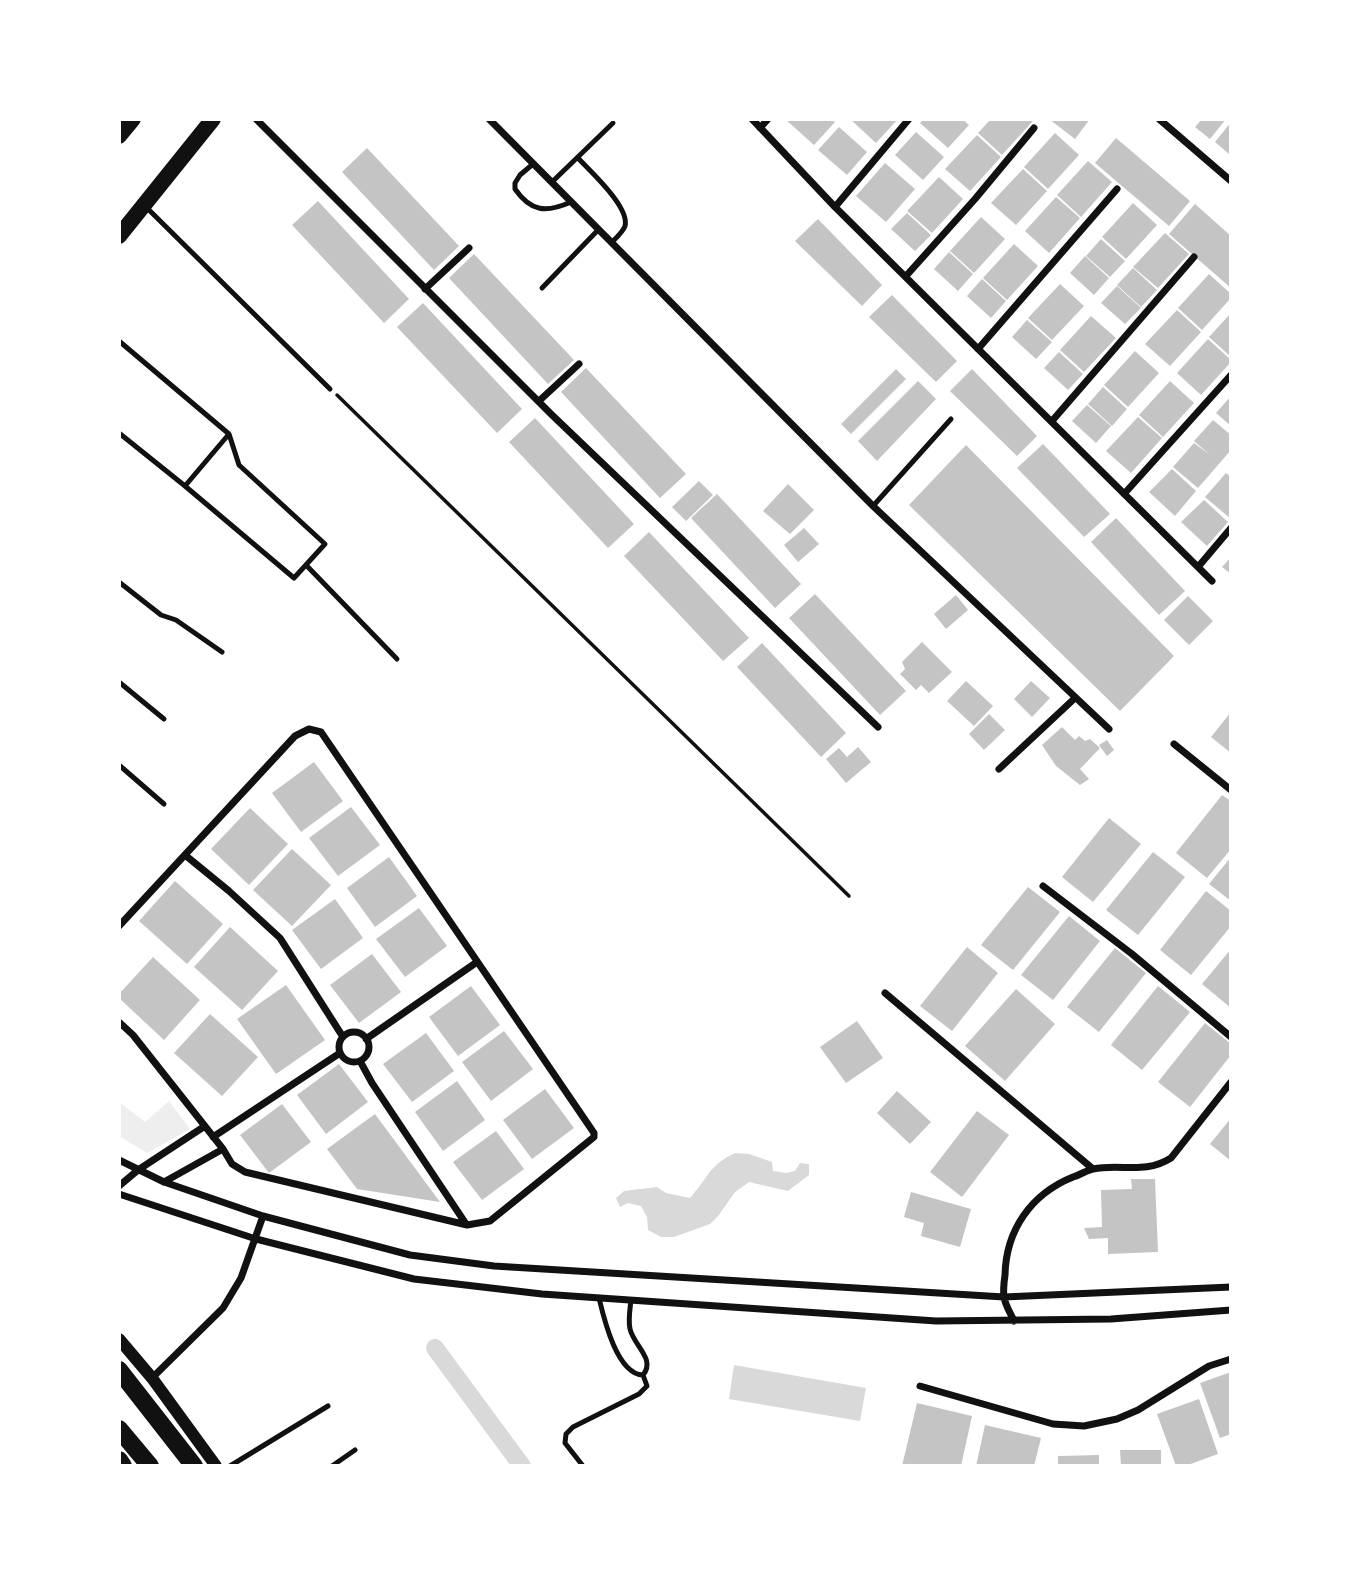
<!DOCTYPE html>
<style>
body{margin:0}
#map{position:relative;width:1350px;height:1585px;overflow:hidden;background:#fff;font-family:Figtree,sans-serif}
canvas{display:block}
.frame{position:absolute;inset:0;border:121px solid #fff;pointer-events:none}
</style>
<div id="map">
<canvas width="1350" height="1585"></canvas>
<div class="frame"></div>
</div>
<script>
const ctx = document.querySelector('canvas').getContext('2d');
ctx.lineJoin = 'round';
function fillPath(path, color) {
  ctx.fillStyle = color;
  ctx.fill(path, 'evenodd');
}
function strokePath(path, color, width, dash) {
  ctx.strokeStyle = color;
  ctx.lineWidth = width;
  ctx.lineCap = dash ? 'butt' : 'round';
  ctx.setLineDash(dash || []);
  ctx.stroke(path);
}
fillPath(new Path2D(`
 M169,1101l21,28 -43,24 -28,-17v-34l26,20z`), '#eee');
fillPath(new Path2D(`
 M735,1153l14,1 23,8 1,9 13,2 9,-2 5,-8 9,1v11l-21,16 -39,-9 -14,10 -16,23 -9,9 -36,13h-13l-13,-7 -1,-13 -6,-11 -13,-3 -8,4 -4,-9 8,-7 33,-4 9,6 24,5c18,-20 19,-33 45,-45z
 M734,1365l132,23 -6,33 -131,-22z`), '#d9d9d9');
strokePath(new Path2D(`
 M435,1348l87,118`), '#d9d9d9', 18);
fillPath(new Path2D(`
 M785,119h46l4,3 -21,23z
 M850,119h48l-22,24z
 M924,119h38l7,6 -21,23 -28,-25z
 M991,119h40l2,2 -31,34 -24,-22z
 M1049,119h41l-15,20z
 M1202,119h24l-16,20 -15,-12z
 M1231,122v30l-2,2 -14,-12z
 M839,127l28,25 -20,23 -29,-25z
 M916,132l28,25 -21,23 -28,-25z
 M1055,133l24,22 -31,34 -24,-22z
 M977,135l24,22 -31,34 -25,-22z
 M1116,138l74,63 -21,25 -74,-63z
 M367,148l92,98 -25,24 -92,-98z
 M1088,161l24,21 -31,35 -24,-22z
 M885,163l30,26 -29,33 -30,-26z
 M1023,169l24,22 -31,34 -25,-22z
 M939,177l24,22 -31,34 -25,-22z
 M1056,197l24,21 -31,35 -24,-22z
 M318,201l91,98 -25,24 -92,-98z
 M1133,203l24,22 -31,34 -24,-22z
 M1195,204l36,32v52l-62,-54z
 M907,213l24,22 -16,16 -24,-22z
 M981,217l24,22 -31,34 -24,-22z
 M818,219l64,66 -20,21 -67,-65z
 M1165,233l24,21 -31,34 -25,-21z
 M1101,239l24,22 -15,16 -24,-21z
 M1014,244l24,22 -31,34 -24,-22z
 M949,252l24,22 -15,17 -24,-22z
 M474,254l100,106 -26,24 -99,-106z
 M1085,256l24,22 -15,17 -24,-22z
 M1133,268l24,22 -16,17 -24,-22z
 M1209,274l22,20v4l-29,32 -24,-22z
 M982,279l24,22 -15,17 -24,-22z
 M1060,284l24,22 -32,34 -24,-22z
 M1117,286l24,22 -16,16 -24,-21z
 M892,295l65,66 -21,21 -67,-65z
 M423,303l99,106 -25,24 -100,-106z
 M1177,310l24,22 -31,34 -25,-22z
 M1231,313v44l-22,-20z
 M1091,316l25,22 -32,34 -24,-22z
 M1027,320l25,22 -16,17 -24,-22z
 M1208,339l23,21v2l-30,33 -24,-22z
 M1135,351l24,22 -31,34 -24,-22z
 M1059,352l24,22 -15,16 -24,-22z
 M586,368l100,106 -26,24 -99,-106z
 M896,369l10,10 -55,55 -10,-10z
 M972,369l65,67 -20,20 -67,-65z
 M918,381l18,18 -59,62 -19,-20z
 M1170,381l24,22 -31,34 -24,-22z
 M1103,387l24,22 -15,17 -24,-22z
 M1231,396v30l-15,-13z
 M1087,405l24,21 -15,17 -24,-22z
 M1138,417l24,21 -31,35 -25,-22z
 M535,418l99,106 -26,24 -99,-106z
 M1213,420l18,15v15l-33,38 -25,-21 21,-24 16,12 -16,-14z
 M1043,444l67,70 -26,23 -67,-69z
 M966,445l208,211 -54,55 -211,-206z
 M1172,469l24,22 -21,25 -26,-24z
 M1226,473l5,4v42l-26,-22z
 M699,481l14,14 -27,26 -14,-14z
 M788,484l26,26 -24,24 -27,-23z
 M717,494l84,90 -26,24 -84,-90z
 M1204,500l24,22 -21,24 -26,-24z
 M1116,518l69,73 -26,24 -68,-73z
 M804,528l15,16 -21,18 -14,-17z
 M649,532l100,106 -26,23 -99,-105z
 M1231,557v17l-9,-7z
 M815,594l91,97 -26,24 -91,-97z
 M956,595l12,15 -22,19 -12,-15z
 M1188,596l25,25 -24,24 -25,-25z
 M922,642l30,30 -23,21 -8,-8 -5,5 -16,-16 5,-5 -3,-7z
 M762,643l84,90 -25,24 -84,-90z
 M966,681l27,25 -19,20 -27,-25z
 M1031,681l19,17 -18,19 -18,-18z
 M1231,712v41l-20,-16z
 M989,714l16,16 -21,20 -15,-16z
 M1062,727l13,13 4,-4 6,5 5,-2 10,9 -20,21 9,10 -9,6 -24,-19 -14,-21z
 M1107,740l7,10 -7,6 -8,-11z
 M858,747l13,15 -25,21 -20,-24 13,-11 8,9z
 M314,762l29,39 -42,31 -29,-39z
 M1222,795l9,6v48l-24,29 -31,-25z
 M351,807l29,38 -42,31 -29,-38z
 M250,808l38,36 -39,41 -38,-36z
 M1109,818l32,26 -48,58 -31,-25z
 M292,849l39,36 -39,41 -39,-36z
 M1153,852l32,25 -47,58 -32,-25z
 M389,857l28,39 -42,31 -28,-39z
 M1231,857v44l-22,-17z
 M175,881l48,43 -36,40 -48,-43z
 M1028,887l32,25 -47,58 -32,-25z
 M1206,891l25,20v15l-40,49 -31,-25z
 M335,899l28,39 -42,31 -29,-39z
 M419,908l28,38 -42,31 -29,-38z
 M1069,916l31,25 -47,59 -32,-25z
 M230,927l48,44 -36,39 -48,-43z
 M967,947l31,26 -46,58 -32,-25z
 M1115,948l31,25 -47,59 -32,-25z
 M1231,949v59l-29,-24z
 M372,954l29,38 -42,31 -29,-38z
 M153,957l47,43 -36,40 -45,-42v-4z
 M286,985l39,55 -49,34 -39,-55z
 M471,986l29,39 -42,31 -29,-39z
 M1158,986l32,26 -48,58 -31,-25z
 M1016,989l39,35 -50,57 -40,-35z
 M210,1014l48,43 -36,39 -48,-43z
 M857,1021l26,37 -37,25 -26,-36z
 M1205,1023l26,21v11l-41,52 -32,-25z
 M504,1031l29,38 -42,32 -29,-39z
 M426,1033l28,38 -42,31 -29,-38z
 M339,1064l29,38 -42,32 -29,-39z
 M457,1081l28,39 -42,31 -28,-39z
 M545,1089l29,39 -42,31 -29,-39z
 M897,1091l34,31 -21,22 -33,-31z
 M282,1104l29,38 -42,31 -29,-38z
 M977,1111l32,24 -47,62 -32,-25z
 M375,1114l65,88 -83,-13 -30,-40z
 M1231,1118v43l-21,-17z
 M496,1131l28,38 -42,31 -29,-38z
 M1131,1179h24l3,73 -50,2v-16l-19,1 -5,-11 18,-1 -1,-37 31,-1z
 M911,1192l60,17 -11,38 -39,-11 3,-13 -20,-6z
 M1231,1372v62l-11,4 -20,-55z
 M1199,1399l19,55 -33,12h-9l-19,-52z
 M917,1403l55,13 -11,50h-59z
 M985,1425l56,13 -7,28h-58z
 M1120,1450h41v16h-40z
 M1099,1455v11h-41v-10z`), '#c4c4c4');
strokePath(new Path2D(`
 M337,395l512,501`), '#111', 3.5);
strokePath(new Path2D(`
 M578,158c12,13 52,49 47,68 -2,6 -9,12 -14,17
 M533,164l-13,11 -5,8v6c16,23 31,24 56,13
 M552,182l61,-59
 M146,207l184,182
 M542,288l56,-58
 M119,341l110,93 -44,52 -66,-53
 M185,486l109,92 31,-34 -86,-79 -10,-31
 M873,506l78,-87
 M306,565l91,94
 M119,582l42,33 15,5 46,32
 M119,682l45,37
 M119,765l45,39
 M599,1298c5,21 18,76 44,77 13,-16 -9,-29 -13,-46 -2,-9 0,-20 1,-29
 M230,1466l98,-60
 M332,1466l23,-16
 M583,1466l-18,-23 1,-9 7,-7 66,-33 8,-8 -4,-11`), '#111', 5);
strokePath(new Path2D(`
 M256,119l295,295 327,313
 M489,119l384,387 236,223
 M752,119l83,88 377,374
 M1159,119l72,62
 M760,128l8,-9
 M835,207l74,-88
 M906,276l69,-77 59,-71
 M425,289l44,-41
 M978,349l139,-160
 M539,401l40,-37
 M1052,421l142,-164
 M1124,494l107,-119
 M1198,567l33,-39
 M1174,744l57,46
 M999,769l76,-71
 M185,855l44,36 51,47 63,99
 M1043,886l89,68 99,83
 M119,926l176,-190 14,-7 12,3 273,401v4l-104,84 -23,4 -222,-53 -13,-8 -9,-15 -90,-114 -14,-13
 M885,993l208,176
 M339 1047a15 15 0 1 1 30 0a15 15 0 1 1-30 0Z
 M366,1039l111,-77
 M360,1061l12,22 94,141
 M213,1137l127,-84
 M119,1160l45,22 99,34 147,39 84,11 510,31 227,-10
 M164,1182l59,-33
 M119,1186l19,-16 67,-44
 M119,1194l137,45 158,40 128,15 394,27 175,-2 120,-9
 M1014,1321c-3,-7 -9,-16 -10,-24 -1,-7 0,-15 1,-22 1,-45 26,-81 68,-98 7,-2 14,-7 20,-8 28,-6 51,6 78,-11l60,-76
 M152,1378l71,-70 18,-30 22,-62
 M920,1386l133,38 31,2 33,-7 21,-9 71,-44 22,-7`), '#111', 7);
strokePath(new Path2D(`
 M119,1339l33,39 64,88`), '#111', 12);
strokePath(new Path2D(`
 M119,136l14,-17
 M119,236l94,-117`), '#111', 16);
strokePath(new Path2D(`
 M119,1370l75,96
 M119,1429l31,37
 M119,1460l4,6`), '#111', 18);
</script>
